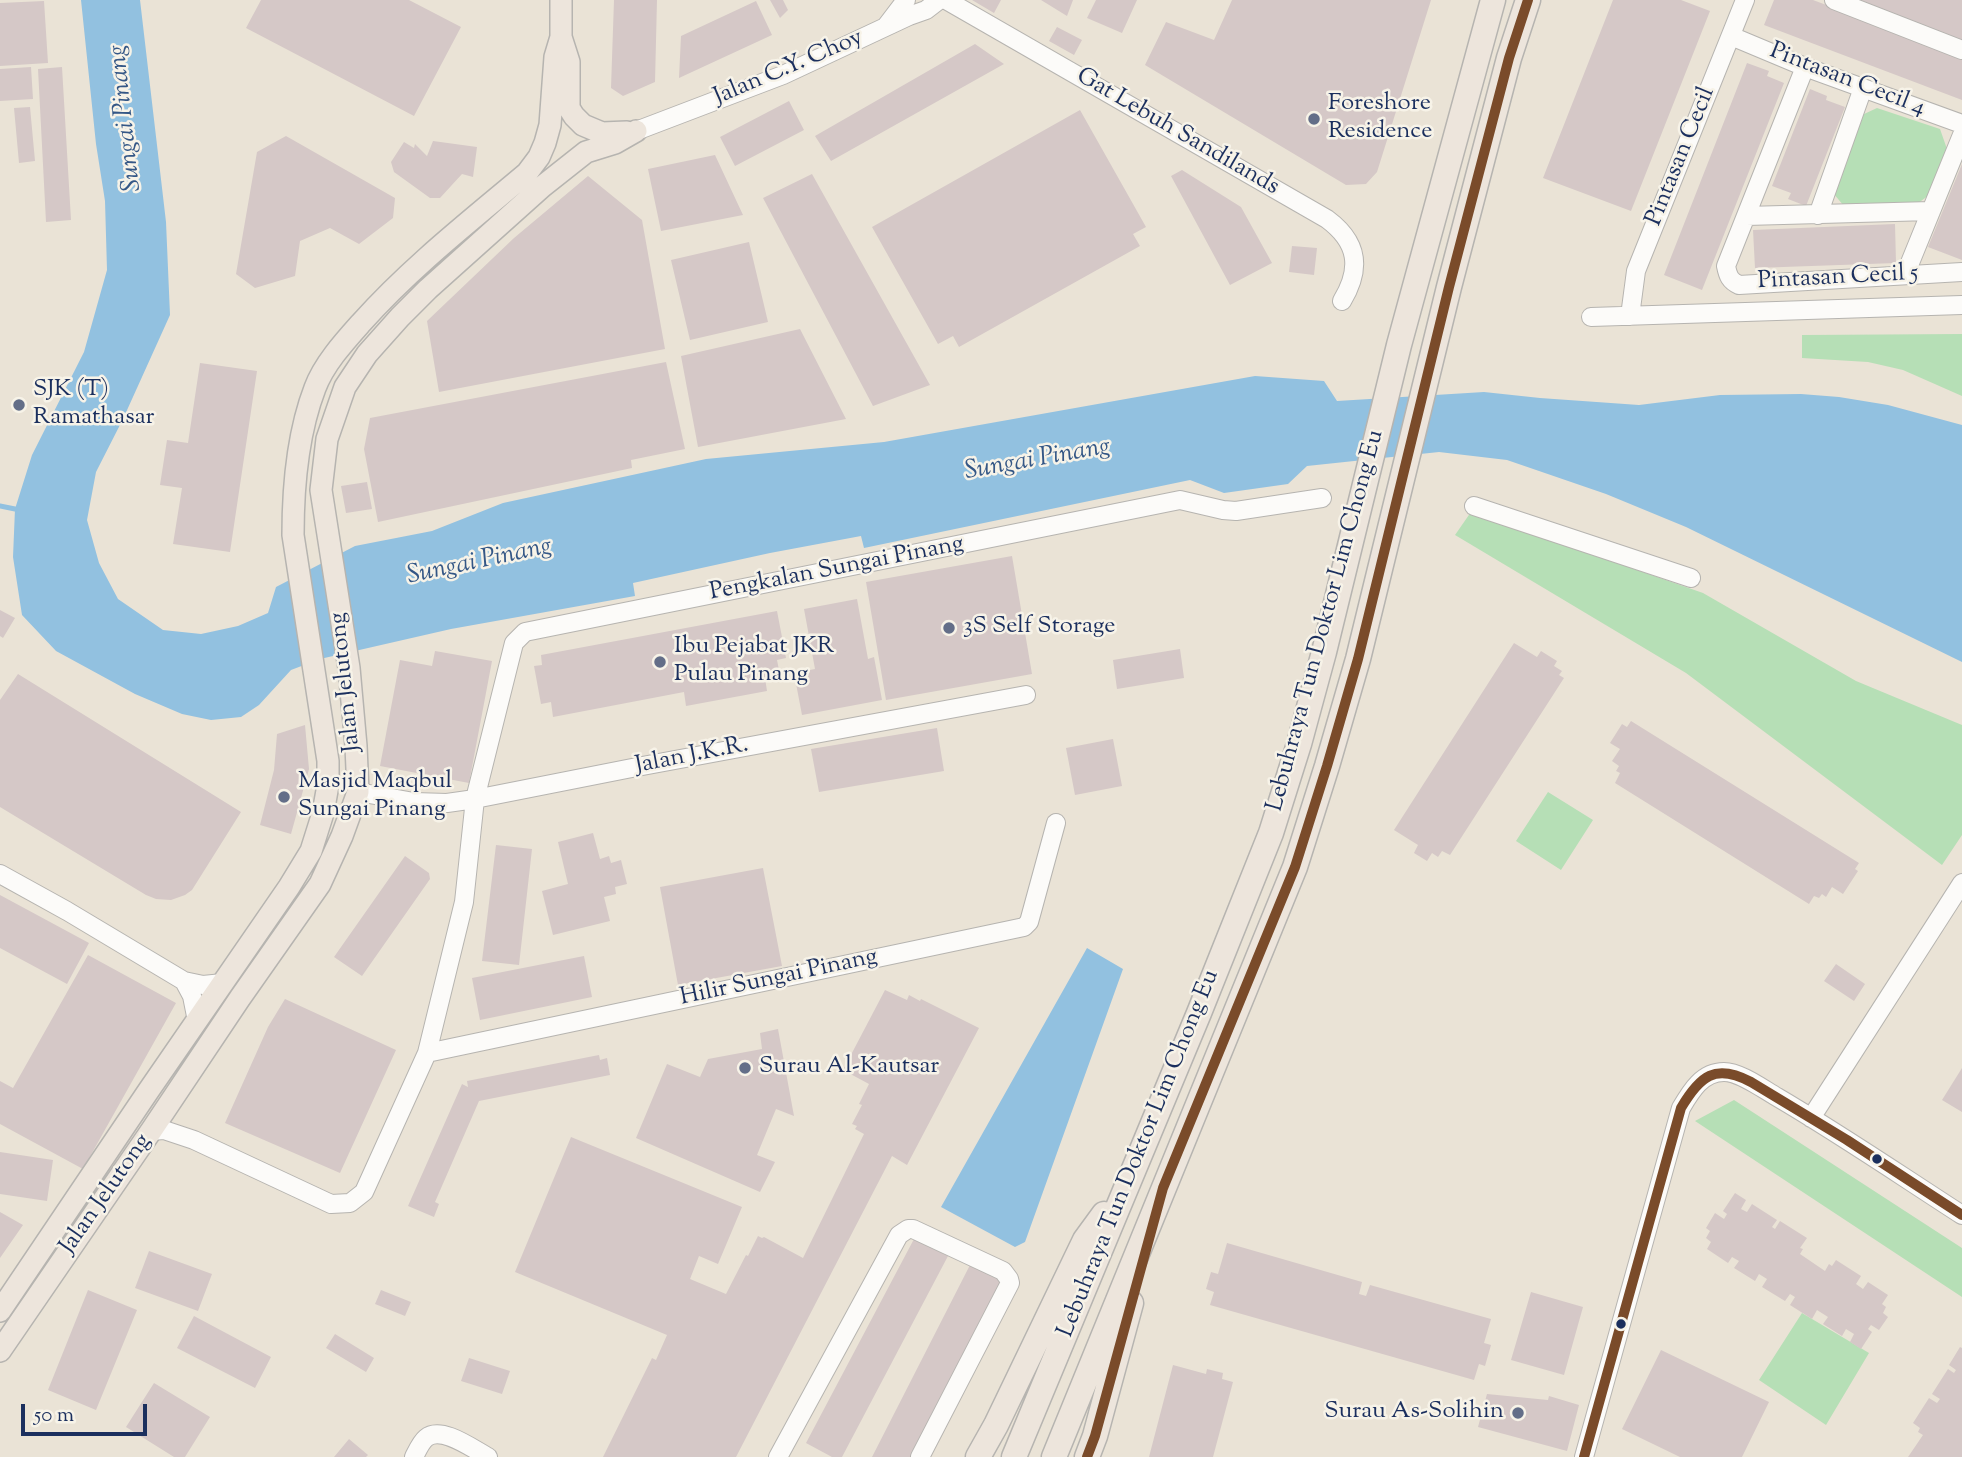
<!DOCTYPE html>
<style>
body{margin:0}
#map{position:relative;width:1962px;height:1457px;overflow:hidden;background:#eae3d6;font-family:"Sorts Mill Goudy",serif}
canvas{display:block}
.scale{position:absolute;left:21px;top:1404px;width:126px;height:32px;box-sizing:border-box;border:4px solid #1b2f5e;border-top:0;padding-left:9px;font-size:21px;line-height:24px;white-space:nowrap;color:#1b2f5e;-webkit-text-stroke:5px #f7f3e8;paint-order:stroke}
</style>
<div id="map">
<canvas width="1962" height="1457"></canvas>
<div class="scale">50 m</div>
</div>
<script>
const ctx = document.querySelector('canvas').getContext('2d');
ctx.lineJoin = 'round';
function fillPath(path, color) {
  ctx.fillStyle = color;
  ctx.fill(path, 'evenodd');
}
function strokePath(path, color, width, dash) {
  ctx.strokeStyle = color;
  ctx.lineWidth = width;
  ctx.lineCap = dash ? 'butt' : 'round';
  ctx.setLineDash(dash || []);
  ctx.stroke(path);
}
function label(font, color, halo, rows, align = 'center') {
  ctx.font = font + ' "Sorts Mill Goudy",serif';
  ctx.lineWidth = 5;
  ctx.setLineDash([]);
  ctx.textBaseline = 'middle';
  ctx.strokeStyle = halo;
  ctx.fillStyle = color;
  for (const [text, x, y, turn = 0] of rows) {
    ctx.save();
    ctx.translate(x, y);
    ctx.rotate((+turn || 0) * Math.PI / 180);
    ctx.textAlign = isNaN(turn) ? turn : align;
    if (halo) ctx.strokeText(text, 0, 0);
    ctx.fillText(text, 0, 0);
    ctx.restore();
  }
}
fillPath(new Path2D(`
 M1877,108l63,21 7,20 -18,46 -12,9 -73,2 -11,-13 29,-78z
 M1962,334v62l-59,-26 -35,-8 -66,-4v-23z
 M1471,512l232,81 153,88 106,44v110l-20,30 -256,-192 -231,-138z
 M1548,792l45,28 -32,50 -45,-29z
 M1734,1100l228,148v49l-267,-176z
 M1802,1313l67,40 -43,72 -67,-45z`), '#b6dfb6');
fillPath(new Path2D(`
 M81,0h59l26,222 4,93 -47,104 -27,53 -9,48 12,43 19,36 45,31 38,4 37,-8 30,-13 8,-26 79,-41 77,-15 71,-28 203,-44 178,-17 371,-66 69,5 13,20 147,-9 56,6 99,7 81,-10 81,-1 38,3 49,8 74,20v237l-276,-135 -80,-33 -99,-34 -68,-8 -132,14 -19,18 -64,9 -34,-13 -326,68 -3,-12 -91,17 -137,30 2,13 -184,33 -131,30 -29,11 -32,35 -18,12 -30,3 -29,-6 -47,-20 -79,-43 -34,-36 -9,-58 2,-48 17,-54 52,-103 23,-82 -2,-69 -9,-57z
 M1087,948l36,21 -98,273 -10,5 -74,-40z`), '#92c1e0');
strokePath(new Path2D(`
 M0,506l15,3`), '#92c1e0', 5);
fillPath(new Path2D(`
 M261,0h148l52,27 -47,89 -168,-88z
 M614,0h43l-2,82 -32,14 -12,-8z
 M770,0h13l5,10 -8,8z
 M972,0h29l-7,13z
 M1041,0h32l-6,16z
 M1096,0h41l-15,33 -35,-15z
 M1232,0h199l-54,172 -11,12 -20,1 -201,-120 21,-43 48,18z
 M1613,0h68l29,11 -79,200 -88,-33z
 M1774,0h39l149,56v44l-198,-75z
 M1860,0h102v41z
 M44,1l4,62 -48,3v-63z
 M756,1l16,34 -93,43 2,-42z
 M1057,27l25,13 -8,15 -25,-14z
 M975,44l29,20 -173,97 -16,-25z
 M1747,63l22,8 -2,5 17,7 -82,207 -38,-15z
 M31,67l2,32 -33,2v-32z
 M62,67l9,153 -25,2 -8,-153z
 M1810,89l17,7 -1,4 19,7 -39,99 -18,-7 3,-6 -19,-7z
 M789,101l15,29 -69,36 -15,-29z
 M30,107l5,54 -16,2 -5,-55z
 M1080,110l66,117 -13,7 7,12 -181,101 -6,-11 -15,8 -66,-117z
 M286,136l109,62 -2,20 -34,26 -29,-16 -30,13 -5,35 -40,12 -19,-14 21,-122z
 M433,141l44,6 -4,30 -11,-3 -22,24h-10l-36,-26 -3,-10 13,-20 10,6 1,-4 12,12z
 M715,155l28,60 -82,16 -13,-62z
 M1962,164v96l-34,-13z
 M1182,170l59,37 31,56 -42,22 -59,-109z
 M812,174l118,211 -57,21 -110,-208z
 M588,176l54,44 23,129 -226,43 -12,-71 87,-83z
 M1895,224l1,39 -141,5 -2,-38z
 M749,242l19,80 -78,18 -19,-80z
 M1292,246l25,2 -3,27 -25,-3z
 M800,329l46,90 -148,28 -17,-91z
 M666,362l19,87 -54,11 1,8 -254,54 -14,-73 6,-31z
 M200,363l57,8 -27,181 -57,-8 9,-56 -22,-3 7,-45 21,3z
 M367,482l5,27 -26,4 -5,-27z
 M1012,556l20,118 -146,26 -20,-118z
 M857,599l11,60 6,-2 8,43 -80,15 -8,-42 21,-4 -11,-60z
 M0,610l15,8 -12,20 -3,-2z
 M777,611l9,47 -9,2 3,15 -15,3 2,13 -81,15 -2,-14 -131,25 -2,-15 -10,2 -7,-38 8,-1 -1,-10z
 M1514,643l23,14 4,-6 16,10 -3,5 8,5 -3,4 5,3 -114,177 -8,-4 -4,6 -6,-4 -5,8 -13,-8 4,-8 -24,-15z
 M1180,649l4,29 -67,11 -4,-29z
 M435,651l57,10 -23,122 -89,-17 20,-106 32,6z
 M18,674l223,138 -49,78 -7,5 -14,5 -15,-1 -10,-4 -146,-88v-107z
 M1631,721l228,142 -4,6 3,2 -15,23 -11,-7 -6,10 -4,-3 -3,4 -5,-2 -5,8 -194,-121 5,-10 -4,-2 3,-5 -7,-5 8,-12 -10,-6 12,-19 5,3z
 M305,725l4,44 -18,65 -31,-9 14,-55 3,-36z
 M937,728l7,43 -125,21 -8,-43z
 M1113,739l9,47 -47,9 -9,-47z
 M593,833l7,26 9,-3 2,7 10,-3 6,24 -12,3 1,7 -12,3 6,24 -57,14 -11,-44 26,-7 -10,-42z
 M496,845l36,4 -13,116 -37,-4z
 M405,856l24,17 1,6 -68,97 -28,-19z
 M763,868l19,98 -104,19 -18,-98z
 M0,895l89,48 -22,41 -67,-36z
 M88,955l88,48 -93,166 -83,-45v-43l13,7z
 M584,956l8,41 -112,23 -8,-42z
 M1836,964l29,20 -11,17 -30,-20z
 M885,990l22,10 2,-5 11,6 1,-2 58,29 -72,137 -15,-9 -156,301h-133l49,-99 4,2 11,-25 -152,-63 56,-135 171,70 -24,57 -19,-8 -9,23 36,15 20,-39 2,1 10,-20 4,2 2,-1 39,21 61,-124 -9,-5 2,-3 -5,-2 10,-19 -3,-1 10,-20 -26,-14z
 M285,999l111,51 -56,123 -115,-50 43,-96z
 M778,1029l16,87 -18,-7 -19,46 18,7 -15,30 -124,-54 31,-74 33,13 8,-18 54,-10 -2,-16z
 M599,1055l1,5 7,-2 3,17 -131,26 -44,101 4,2 -5,13 -26,-11 54,-122 6,3 -1,-6z
 M1962,1068v44l-20,-12z
 M0,1152l53,8 -6,41 -47,-7z
 M1735,1193l11,7 -5,9 6,3 5,-8 25,16 -5,7 3,2 5,-8 27,17 -7,10 3,1 -3,5 25,17 4,-7 3,2 4,-6 25,16 -5,8 7,5 5,-7 20,13 -6,9 4,3 -3,6 5,4 -9,13 -8,-5 -3,4 4,3 -11,17 -11,-7 4,-8 -8,-5 -4,7 -19,-12 5,-7 -11,-7 -5,9 -22,-14 5,-8 -5,-3 -5,7 -23,-14 5,-8 -8,-5 -4,7 -21,-13 5,-7 -7,-4 -4,6 -21,-14 4,-7 -5,-4 4,-7 -4,-3 9,-15 9,6 3,-5 -4,-3z
 M0,1212l23,13 -23,33z
 M914,1239l34,17 -106,201h-10l-26,-14z
 M1227,1243l135,39 -3,12 7,2 4,-11 121,34 -7,24 7,2 -6,21 -6,-2 -5,16 -264,-75 4,-13 -8,-3 5,-17 7,2z
 M149,1251l63,23 -14,37 -63,-23z
 M970,1265l32,16 -90,176h-40z
 M88,1290l49,20 -41,100 -48,-20z
 M381,1290l30,12 -6,14 -30,-12z
 M1531,1292l52,15 -19,68 -53,-15z
 M194,1316l77,41 -16,31 -78,-40z
 M335,1334l39,24 -8,14 -40,-24z
 M1960,1347l2,1v109h-54l15,-22 -5,-3 2,-4 -7,-5 16,-25 8,5 3,-4 -8,-5 16,-25 6,4 2,-3 -7,-5z
 M1661,1350l108,52 -27,55h-62l-58,-28z
 M469,1358l41,13 -8,23 -41,-13z
 M1173,1365l33,9 1,-5 16,4 -1,6 11,3 -20,75h-64z
 M154,1383l56,34 -25,40h-11l-48,-30z
 M1487,1394l61,6 1,-4 30,9 -12,46 -89,-24z
 M349,1439l19,16 -2,2h-32z`), '#d5c8c7');
const minor = new Path2D(`
 M946,0l381,219c31,23 35,49 15,82
 M1834,0l128,50
 M887,25l19,-25
 M1731,36l74,31 157,57
 M1805,67l-79,199c2,10 4,15 13,19l223,-13
 M636,131l147,-56 126,-59 17,-6 13,-10
 M1818,215l45,-127
 M1746,216l185,-5
 M1905,275l57,-140
 M1630,316l6,-45 109,-271
 M1591,317l371,-12
 M1474,506l217,72
 M358,792l56,10 33,1 28,-4 162,-32 389,-72
 M0,874l67,37 117,70 19,4 20,-2
 M184,981l8,15 5,25
 M427,1053l597,-126 5,-5 27,-99
 M1811,1118l151,-235
 M151,1131l13,-1 30,10 137,64 19,-1 14,-11 63,-139 37,-151 11,-103 39,-156 11,-11 655,-132 43,10 13,1 86,-13
 M414,1457c3,-6 7,-15 12,-19 15,-13 47,11 62,19
 M778,1457l121,-222 9,-6h5l90,42 6,8 1,4 -90,174
 M1584,1457l97,-349c10,-17 21,-36 43,-36 16,0 39,17 53,25 63,37 123,78 185,118`);
const major = new Path2D(`
 M561,0v37l8,25v46l5,8 9,9 19,8 25,-1
 M0,1311l149,-221 140,-203 22,-36 12,-38 5,-28v-24l-35,-226c0,-46 5,-103 22,-147 9,-24 29,-46 46,-65 50,-56 109,-102 166,-150l12,-16 6,-14 5,-18 5,-68 6,-20
 M0,1351l151,-220 89,-133 80,-114 22,-48 16,-44 -2,-46 -7,-78 -28,-178 6,-51 18,-52 22,-33 33,-37 28,-28 115,-103 43,-34 29,-9 21,-12`);
const highway = new Path2D(`
 M978,1457l18,-32 89,-185 19,-26
 M1014,1457l185,-444 72,-180 28,-89 25,-92 75,-307 94,-345
 M1054,1457l241,-590 32,-101 31,-107 91,-372 60,-229 19,-58
 M1087,1457l8,-21 36,-133`);
strokePath(minor, '#b6b4b0', 20);
strokePath(major, '#b6b4b0', 24);
strokePath(highway, '#b6b4b0', 27);
strokePath(minor, '#fcfbf9', 18);
strokePath(major, '#ede5dc', 21);
strokePath(highway, '#ede5dc', 24);
strokePath(new Path2D(`
 M1087,1457l8,-21 68,-248 132,-321 32,-101 31,-107 91,-372 60,-229 19,-58
 M1584,1457l97,-349c19,-32 34,-45 70,-26l96,58 115,75`), '#7a4b2a', 10);
for (const [x, y, r, color] of [
 [1314,119,7,"#636e88"],
 [19,405,7,"#636e88"],
 [949,628,7,"#636e88"],
 [660,662,7,"#636e88"],
 [284,797,7,"#636e88"],
 [745,1068,7,"#636e88"],
 [1877,1159,6,"#1b2f5e"],
 [1621,1324,6,"#1b2f5e"],
 [1518,1413,7,"#636e88"]
]) {
  const dot = new Path2D();
  dot.arc(x, y, r, 0, 2 * Math.PI);
  ctx.fillStyle = color;
  ctx.fill(dot);
  strokePath(dot, '#f7f3e8', 2.5);
}
label('24px', '#1b2f5e', '#f7f3e8', [
 ["Jalan C.Y. Choy",789,69,-23],
 ["Pintasan Cecil 4",1847,81,21],
 ["Gat Lebuh Sandilands",1177,133,30],
 ["Pintasan Cecil",1682,157,-68],
 ["Pintasan Cecil 5",1838,279,-3],
 ["Pengkalan Sungai Pinang",837,570,-11],
 ["Lebuhraya Tun Doktor Lim Chong Eu",1327,621,-75],
 ["Jalan Jelutong",347,682,-96],
 ["Jalan J.K.R.",692,757,-11],
 ["Hilir Sungai Pinang",779,979,-12],
 ["Lebuhraya Tun Doktor Lim Chong Eu",1140,1154,-68],
 ["Jalan Jelutong",107,1195,-55]
]);
label('24px', '#1b2f5e', '#f7f3e8', [
 ["Foreshore",1328,105],
 ["Residence",1328,133],
 ["SJK (T)",33,391],
 ["Ramathasar",33,419],
 ["3S Self Storage",963,628],
 ["Ibu Pejabat JKR",674,648],
 ["Pulau Pinang",674,676],
 ["Masjid Maqbul",298,783],
 ["Sungai Pinang",298,811],
 ["Surau Al-Kautsar",759,1068],
 ["Surau As-Solihin",1504,1413,"right"]
], 'left');
label('italic 26px', '#345786', '#f7f3e8', [
 ["Sungai Pinang",127,118,-96],
 ["Sungai Pinang",1038,461,-10],
 ["Sungai Pinang",480,563,-12]
]);
</script>
